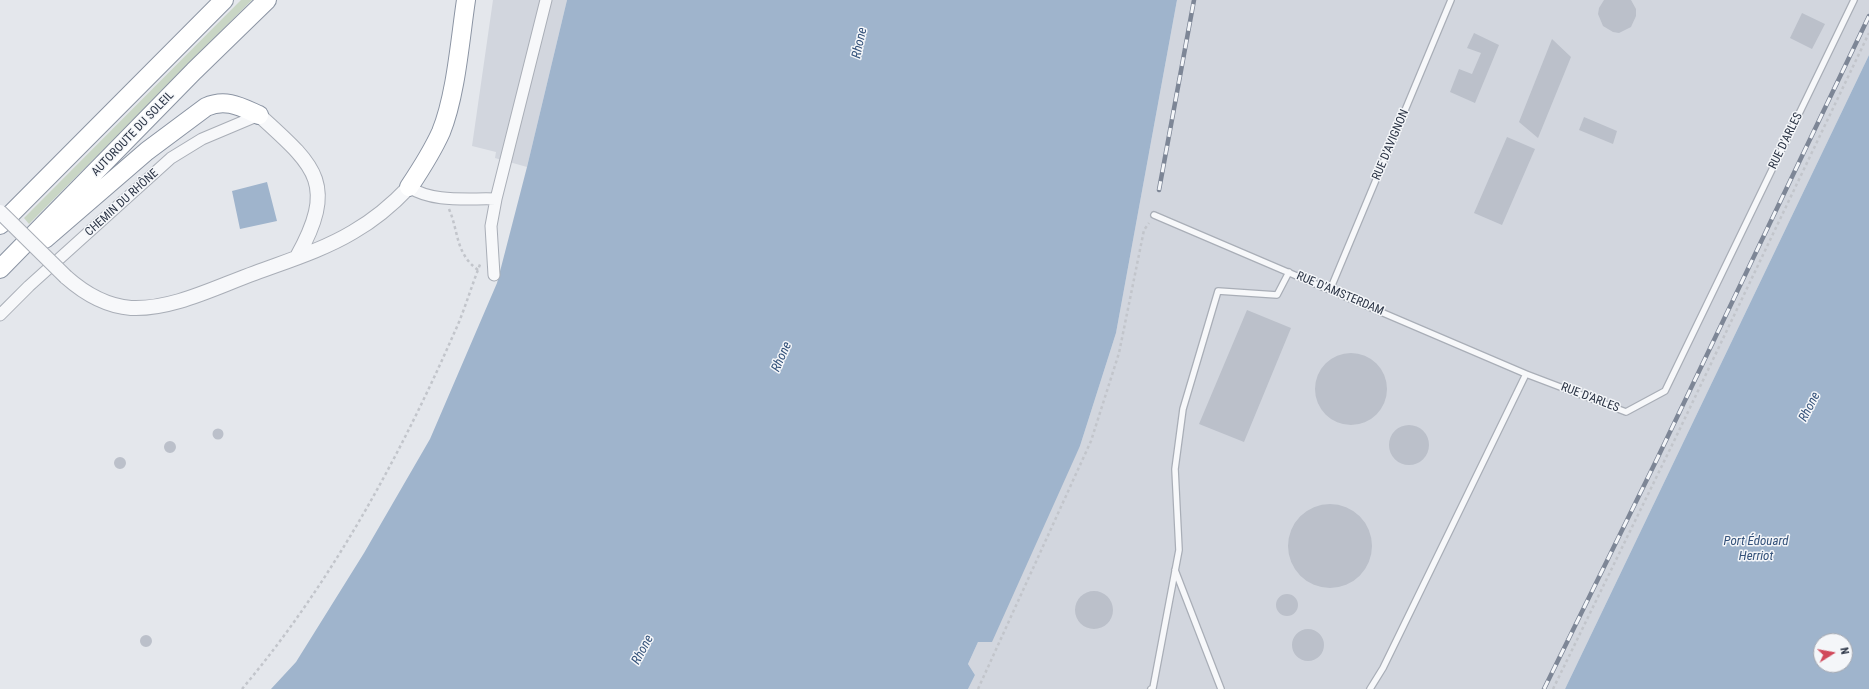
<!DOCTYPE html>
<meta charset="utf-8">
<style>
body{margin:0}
#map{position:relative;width:1869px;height:689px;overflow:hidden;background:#e4e7ec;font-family:"Roboto Condensed",sans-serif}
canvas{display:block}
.north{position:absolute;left:1813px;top:633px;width:40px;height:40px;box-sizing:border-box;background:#f4f6f9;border:1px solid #a4a8b1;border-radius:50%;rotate:79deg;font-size:11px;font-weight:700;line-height:16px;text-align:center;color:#2b3445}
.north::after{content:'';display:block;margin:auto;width:14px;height:18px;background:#d1495b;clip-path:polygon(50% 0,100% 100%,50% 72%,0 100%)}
</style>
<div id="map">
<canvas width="1869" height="689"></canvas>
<div class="north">N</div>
</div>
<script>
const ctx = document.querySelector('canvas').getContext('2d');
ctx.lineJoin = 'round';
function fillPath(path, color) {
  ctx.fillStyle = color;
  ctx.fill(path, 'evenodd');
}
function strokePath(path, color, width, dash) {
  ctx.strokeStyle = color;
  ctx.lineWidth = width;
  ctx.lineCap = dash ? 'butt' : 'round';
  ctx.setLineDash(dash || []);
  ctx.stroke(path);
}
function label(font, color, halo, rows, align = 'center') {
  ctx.font = font + ' "Roboto Condensed",sans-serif';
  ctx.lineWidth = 3;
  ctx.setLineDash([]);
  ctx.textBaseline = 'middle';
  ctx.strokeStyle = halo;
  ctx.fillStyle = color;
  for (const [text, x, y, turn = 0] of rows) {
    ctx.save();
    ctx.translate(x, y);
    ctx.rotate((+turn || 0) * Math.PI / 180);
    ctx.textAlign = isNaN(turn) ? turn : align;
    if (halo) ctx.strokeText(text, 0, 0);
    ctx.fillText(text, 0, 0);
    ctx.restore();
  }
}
fillPath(new Path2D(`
 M493,0h74l-40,167 -32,-9 1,-6 -24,-6z
 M1177,0h692v55l-304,634h-597l7,-14 -7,-11 10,-22 102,-196 36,-113z`), '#d2d6de');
fillPath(new Path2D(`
 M241,0h11l-223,224 -5,-6z`), '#c9d6c5');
fillPath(new Path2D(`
 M567,0h610l-61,333 -36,113 -88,196h-14l-10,22 7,11 -7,14h-697l25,-27 68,-109 66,-114 67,-156 30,-116z
 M1869,55v634h-304zM1821,641h24v24h-24z
 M267,182l10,39 -37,8 -8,-38z`), '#9fb4cc');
fillPath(new Path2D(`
 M1604,0h27l5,9v7l-5,11 -12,6 -6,-1 -10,-6 -5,-12 1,-6z
 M1802,13l23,11 -13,25 -22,-11z
 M1474,33l25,12 -24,58 -25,-11 9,-23 13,5 9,-21 -14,-5z
 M1552,39l19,18 -33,81 -19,-16z
 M1584,117l33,14 -4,13 -34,-14z
 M1507,137l28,12 -33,76 -28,-12z
 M1247,310l44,18 -47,114 -45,-18z
 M1315 389a36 36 0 1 1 72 0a36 36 0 1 1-72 0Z
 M1389 445a20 20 0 1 1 40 0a20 20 0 1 1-40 0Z
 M212.5 434a5.5 5.5 0 1 1 11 0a5.5 5.5 0 1 1-11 0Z
 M164 447a6 6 0 1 1 12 0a6 6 0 1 1-12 0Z
 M114 463a6 6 0 1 1 12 0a6 6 0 1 1-12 0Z
 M1288 546a42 42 0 1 1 84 0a42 42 0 1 1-84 0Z
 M1075 610a19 19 0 1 1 38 0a19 19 0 1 1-38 0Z
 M1276 605a11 11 0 1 1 22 0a11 11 0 1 1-22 0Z
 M1292 645a16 16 0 1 1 32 0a16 16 0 1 1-32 0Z
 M140 641a6 6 0 1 1 12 0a6 6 0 1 1-12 0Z`), '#bbc0ca');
const service = new Path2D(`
 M1154,215l372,159
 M1330,290l121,-290
 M1175,570l46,119
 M1151,689l2,-1 26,-138 -4,-81 8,-60 35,-118 59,4 12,-23
 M1370,689l13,-21 143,-294 100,38 39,-21 189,-391`);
const minor = new Path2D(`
 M409,187c24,16 59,11 87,12l50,-199
 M494,275l-3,-49 5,-27
 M0,315l29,-29 142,-128 31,-19 57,-24`);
const tertiary = new Path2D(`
 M259,115c56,51 79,68 38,142
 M66,277c18,16 40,29 65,31 41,2 85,-21 124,-35 32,-12 68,-23 98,-41 21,-12 39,-27 56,-45`);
const trunk = new Path2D(`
 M409,187c12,-18 23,-35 32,-55 15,-37 19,-92 25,-132
 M0,225l224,-225
 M45,239l102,-88 59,-44c20,-9 35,0 53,8
 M0,269l194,-198 73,-71`);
strokePath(service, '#a9aeb7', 8);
strokePath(minor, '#a9aeb7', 13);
strokePath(tertiary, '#a9aeb7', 16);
strokePath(trunk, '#8b94a3', 20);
strokePath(new Path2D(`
 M449,209c10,23 6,44 29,61
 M242,689c91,-108 161,-238 217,-367 8,-20 14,-40 22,-60
 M978,689l113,-248 28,-88 25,-123 5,-7
 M1553,689l122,-250 194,-406`), '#c2c5cb', 2.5, [3, 3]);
strokePath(service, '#f7f8fa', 5.5);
strokePath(minor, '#f7f8fa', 11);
strokePath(tertiary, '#f7f8fa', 14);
strokePath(trunk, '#fff', 18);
const rail = new Path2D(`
 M1159,190l35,-190
 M1544,689l114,-232 211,-441`);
strokePath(rail, '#7d8696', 4.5);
strokePath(rail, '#f4f6f9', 3, [9]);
const tertiaryBridge = new Path2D(`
 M0,212l66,65`);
strokePath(tertiaryBridge, '#a9aeb7', 16, []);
strokePath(tertiaryBridge, '#f7f8fa', 14);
label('12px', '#2b3445', '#f4f6f9', [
 ["AUTOROUTE DU SOLEIL",133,134,-46],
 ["RUE D'ARLES",1786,141,-64],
 ["RUE D'AVIGNON",1391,145,-67],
 ["CHEMIN DU RHÔNE",122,203,-42],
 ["RUE D'AMSTERDAM",1340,294,23],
 ["RUE D'ARLES",1590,398,21]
]);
label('italic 13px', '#34527a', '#f4f6f9', [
 ["Rhone",860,43,-78],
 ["Rhone",782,357,-66],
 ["Rhone",1810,407,-63],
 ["Port Édouard",1756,542],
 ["Herriot",1756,557],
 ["Rhone",643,650,-62]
]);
</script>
